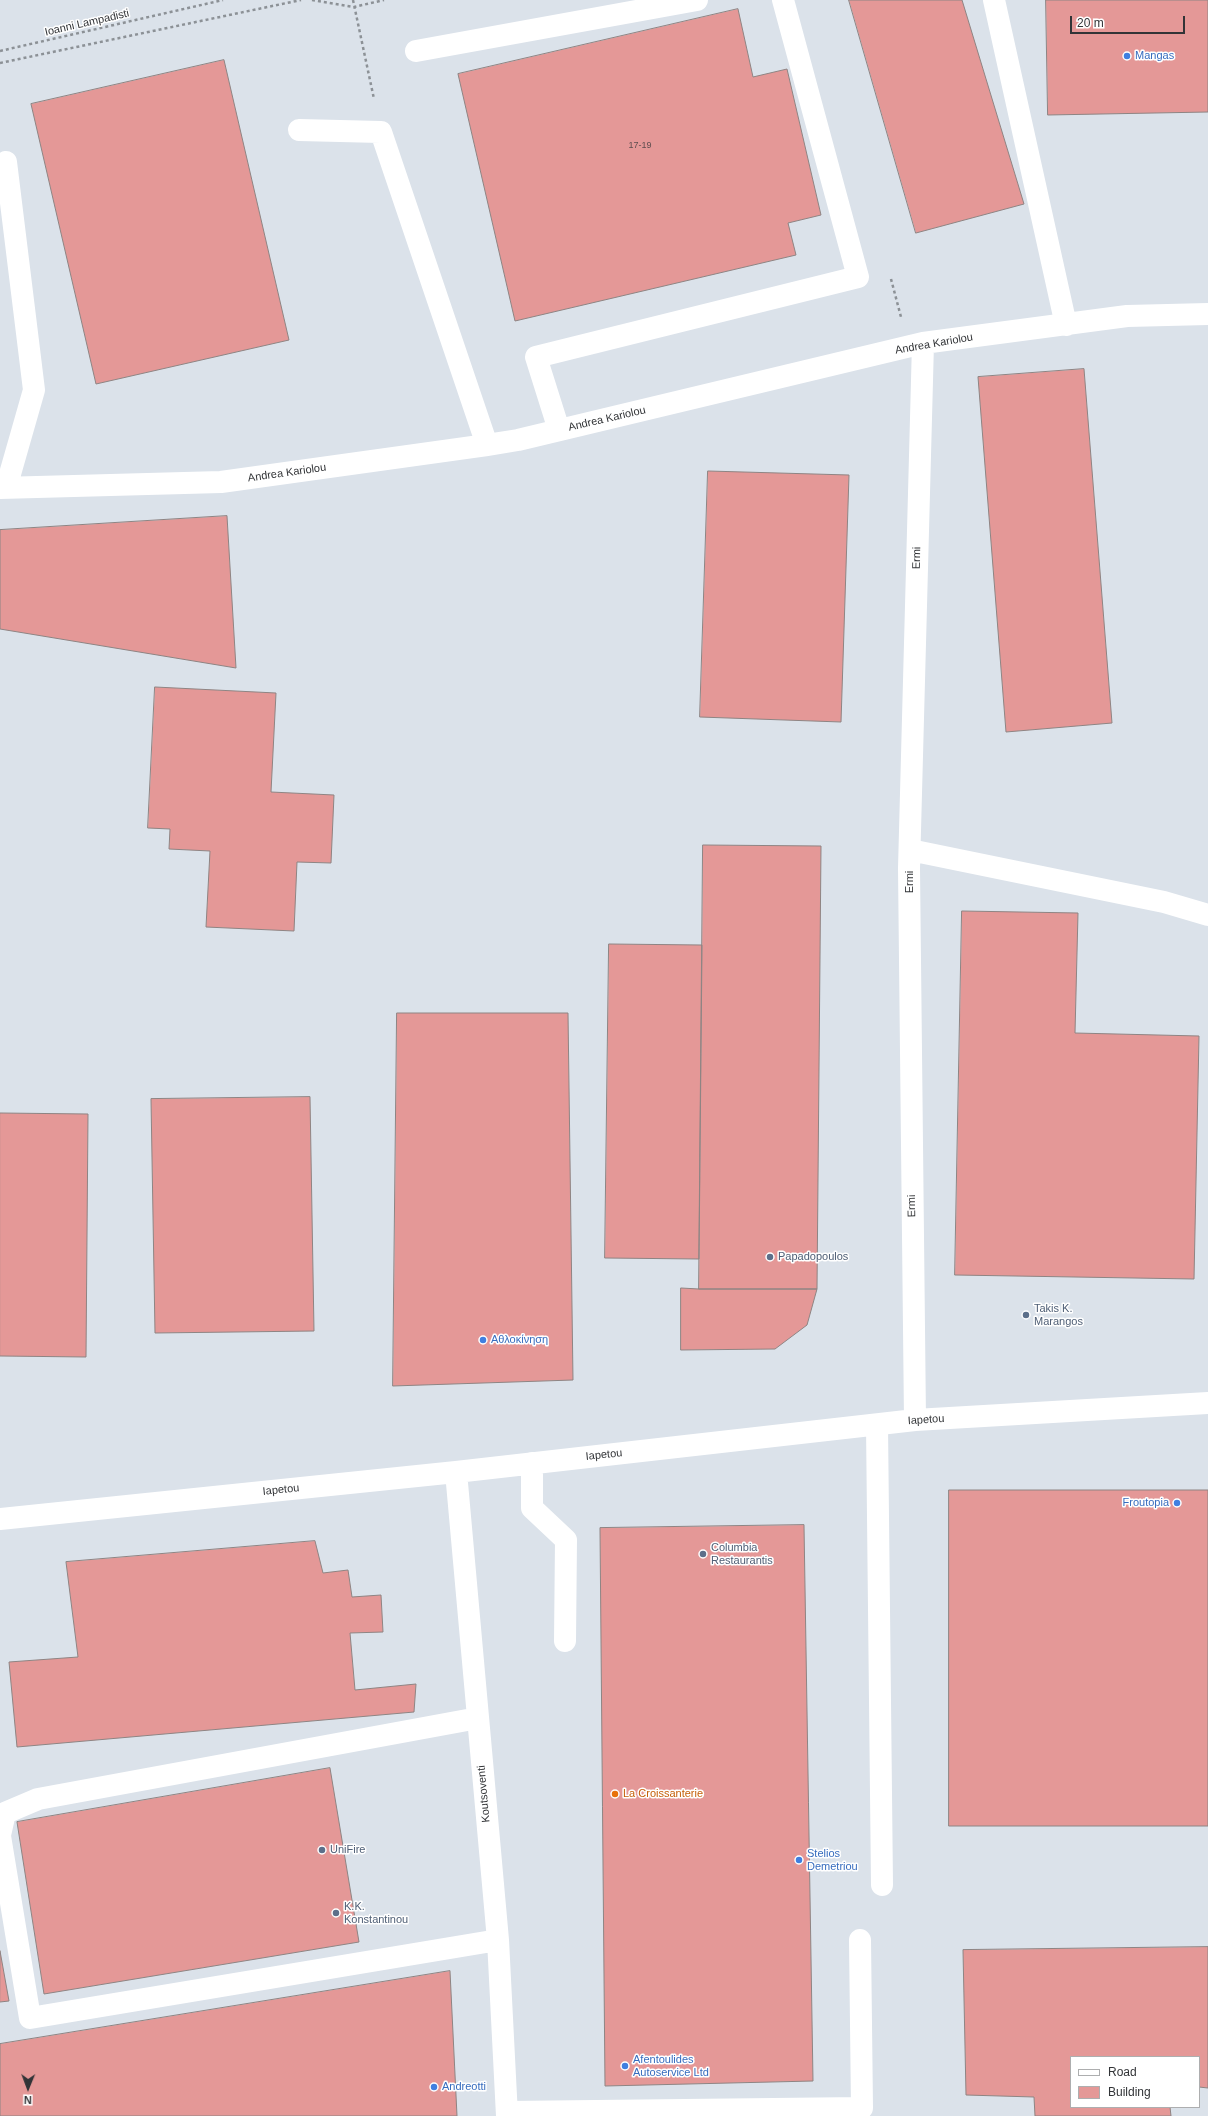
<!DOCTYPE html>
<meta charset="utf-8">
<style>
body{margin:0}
#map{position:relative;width:1208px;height:2116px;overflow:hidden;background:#dbe2ea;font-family:Arial,sans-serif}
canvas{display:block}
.legend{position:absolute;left:1070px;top:2056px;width:130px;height:52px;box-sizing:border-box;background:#fff;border:1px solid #adaeaf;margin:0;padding:5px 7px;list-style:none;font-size:12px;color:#323437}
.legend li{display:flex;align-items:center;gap:8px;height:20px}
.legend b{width:20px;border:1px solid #adaeaf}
.north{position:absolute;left:8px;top:2068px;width:40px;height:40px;-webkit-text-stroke:3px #fff;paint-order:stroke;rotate:181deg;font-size:11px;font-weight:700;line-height:16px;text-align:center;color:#323437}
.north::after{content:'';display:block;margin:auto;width:14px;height:18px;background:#323437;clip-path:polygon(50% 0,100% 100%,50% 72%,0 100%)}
.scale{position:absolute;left:1070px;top:16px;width:115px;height:18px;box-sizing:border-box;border:2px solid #323437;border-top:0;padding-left:5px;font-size:12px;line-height:14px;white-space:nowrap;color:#323437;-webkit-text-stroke:3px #fff;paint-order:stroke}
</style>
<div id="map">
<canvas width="1208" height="2116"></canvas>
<ul class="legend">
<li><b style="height:5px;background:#fff"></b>Road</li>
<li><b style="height:11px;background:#e49897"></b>Building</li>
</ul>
<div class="north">N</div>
<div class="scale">20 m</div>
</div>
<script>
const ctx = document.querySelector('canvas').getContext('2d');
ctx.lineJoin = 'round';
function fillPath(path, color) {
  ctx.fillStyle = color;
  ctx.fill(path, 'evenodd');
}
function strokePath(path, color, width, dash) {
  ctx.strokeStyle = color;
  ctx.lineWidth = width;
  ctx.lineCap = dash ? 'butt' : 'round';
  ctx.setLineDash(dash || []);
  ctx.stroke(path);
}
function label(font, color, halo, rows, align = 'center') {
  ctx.font = font + ' Arial,sans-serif';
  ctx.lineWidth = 3;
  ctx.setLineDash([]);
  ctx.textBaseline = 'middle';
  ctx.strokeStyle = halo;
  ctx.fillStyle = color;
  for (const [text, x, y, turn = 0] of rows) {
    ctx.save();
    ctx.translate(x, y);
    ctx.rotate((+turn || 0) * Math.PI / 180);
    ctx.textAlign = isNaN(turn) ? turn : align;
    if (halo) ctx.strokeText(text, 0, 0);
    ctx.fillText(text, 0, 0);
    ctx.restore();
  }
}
const building = new Path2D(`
 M849,0h113l62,204 -108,29z
 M1046,0h162v112l-160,3z
 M738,9l15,68 34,-8 34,146 -33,8 8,32 -281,66 -57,-247z
 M224,60l65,280 -193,44 -65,-280z
 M1084,369l28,354 -106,9 -28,-355z
 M708,471l141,4 -8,247 -141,-5z
 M227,516l9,152 -236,-39v-99z
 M155,687l121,6 -5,99 63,3 -3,68 -34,-1 -3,69 -88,-4 4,-76 -41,-2 1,-20 -22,-1z
 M703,845l118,1 -4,443h-118z
 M962,911l116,2 -3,120 124,3 -5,243 -239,-4z
 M609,944l93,1 -3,314 -94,-1z
 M397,1013h171l5,367 -180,6z
 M310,1097l4,234 -159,2 -4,-234z
 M0,1113l88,1 -2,243 -86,-1z
 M681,1288l18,1h118l-10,36 -32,24 -94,1z
 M949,1490h259v336h-259z
 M804,1525l9,556 -208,5 -5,-558z
 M315,1541l8,32 25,-3 4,27 29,-2 2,37 -33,1 5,57 61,-6 -2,28 -397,35 -8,-85 69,-5 -12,-95z
 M330,1768l29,174 -315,52 -27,-172z
 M1208,1947v141l-9,-1v-30h-128v50h99l1,9h-136l-1,-19 -68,-2 -3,-145z
 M0,1951l9,50 -9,1z
 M450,1971l7,145h-457v-72z`);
fillPath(building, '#e49897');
strokePath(building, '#8e8483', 1);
strokePath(new Path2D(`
 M312,0l42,7 30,-7
 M353,0l21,99
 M0,51l223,-51
 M0,63l301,-63
 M891,279l10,38`), '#8c9196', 2.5, [3, 3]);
strokePath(new Path2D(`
 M994,0l72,325
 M416,51l281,-51
 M299,130l82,2 106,313
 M6,162l28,228 -28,98
 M559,430l-23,-73 322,-80 -75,-277
 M0,488l221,-6 266,-37 31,-5 405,-97 204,-27 81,-2
 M910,850l254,52 44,13
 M915,1420l-6,-552 14,-525
 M877,1425l5,460
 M532,1463v45l34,32 -1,101
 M456,1472l42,468 9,176
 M0,1519l456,-47 459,-52 293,-17
 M0,1835l5,-22 33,-14 440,-81
 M0,1836l30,182 468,-78
 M507,2112l355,-4 -2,-168`), '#fff', 22);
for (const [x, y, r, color] of [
 [1127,56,4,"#3f7fe0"],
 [770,1257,4,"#5c6f8a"],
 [1026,1315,4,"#5c6f8a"],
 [483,1340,4,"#3f7fe0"],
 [1177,1503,4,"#3f7fe0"],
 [703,1554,4,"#5c6f8a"],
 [615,1794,4,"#e8710a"],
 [322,1850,4,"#5c6f8a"],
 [799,1860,4,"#3f7fe0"],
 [336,1913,4,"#5c6f8a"],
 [625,2066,4,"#3f7fe0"],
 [434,2087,4,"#3f7fe0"]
]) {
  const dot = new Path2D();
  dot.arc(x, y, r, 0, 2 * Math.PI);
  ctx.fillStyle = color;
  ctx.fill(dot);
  strokePath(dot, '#fff', 1.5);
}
label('9px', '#5e4d4f', null, [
 ["17-19",640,146]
]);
label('11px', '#323437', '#fff', [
 ["Ioanni Lampadisti",87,23,-13],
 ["Andrea Kariolou",934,344,-10],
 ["Andrea Kariolou",607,419,-13],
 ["Andrea Kariolou",287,473,-8],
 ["Ermi",917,558,-89],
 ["Ermi",910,882,-90],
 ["Ermi",912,1206,-91],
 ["Iapetou",926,1420,-4],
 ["Iapetou",604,1455,-6],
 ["Iapetou",281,1490,-6],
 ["Koutsoventi",484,1794,-95]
]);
label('11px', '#366cbe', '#fff', [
 ["Mangas",1135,56],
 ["Αθλοκίνηση",491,1340],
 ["Froutopia",1169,1503,"right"],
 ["Stelios",807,1854],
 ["Demetriou",807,1867],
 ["Afentoulides",633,2060],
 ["Autoservice Ltd",633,2073],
 ["Andreotti",442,2087]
], 'left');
label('11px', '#4e5e75', '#fff', [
 ["Papadopoulos",778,1257],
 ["Takis K.",1034,1309],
 ["Marangos",1034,1322],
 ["Columbia",711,1548],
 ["Restaurantis",711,1561],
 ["UniFire",330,1850],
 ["K.K.",344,1907],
 ["Konstantinou",344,1920]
], 'left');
label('11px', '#c56008', '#fff', [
 ["La Croissanterie",623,1794]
], 'left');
</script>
